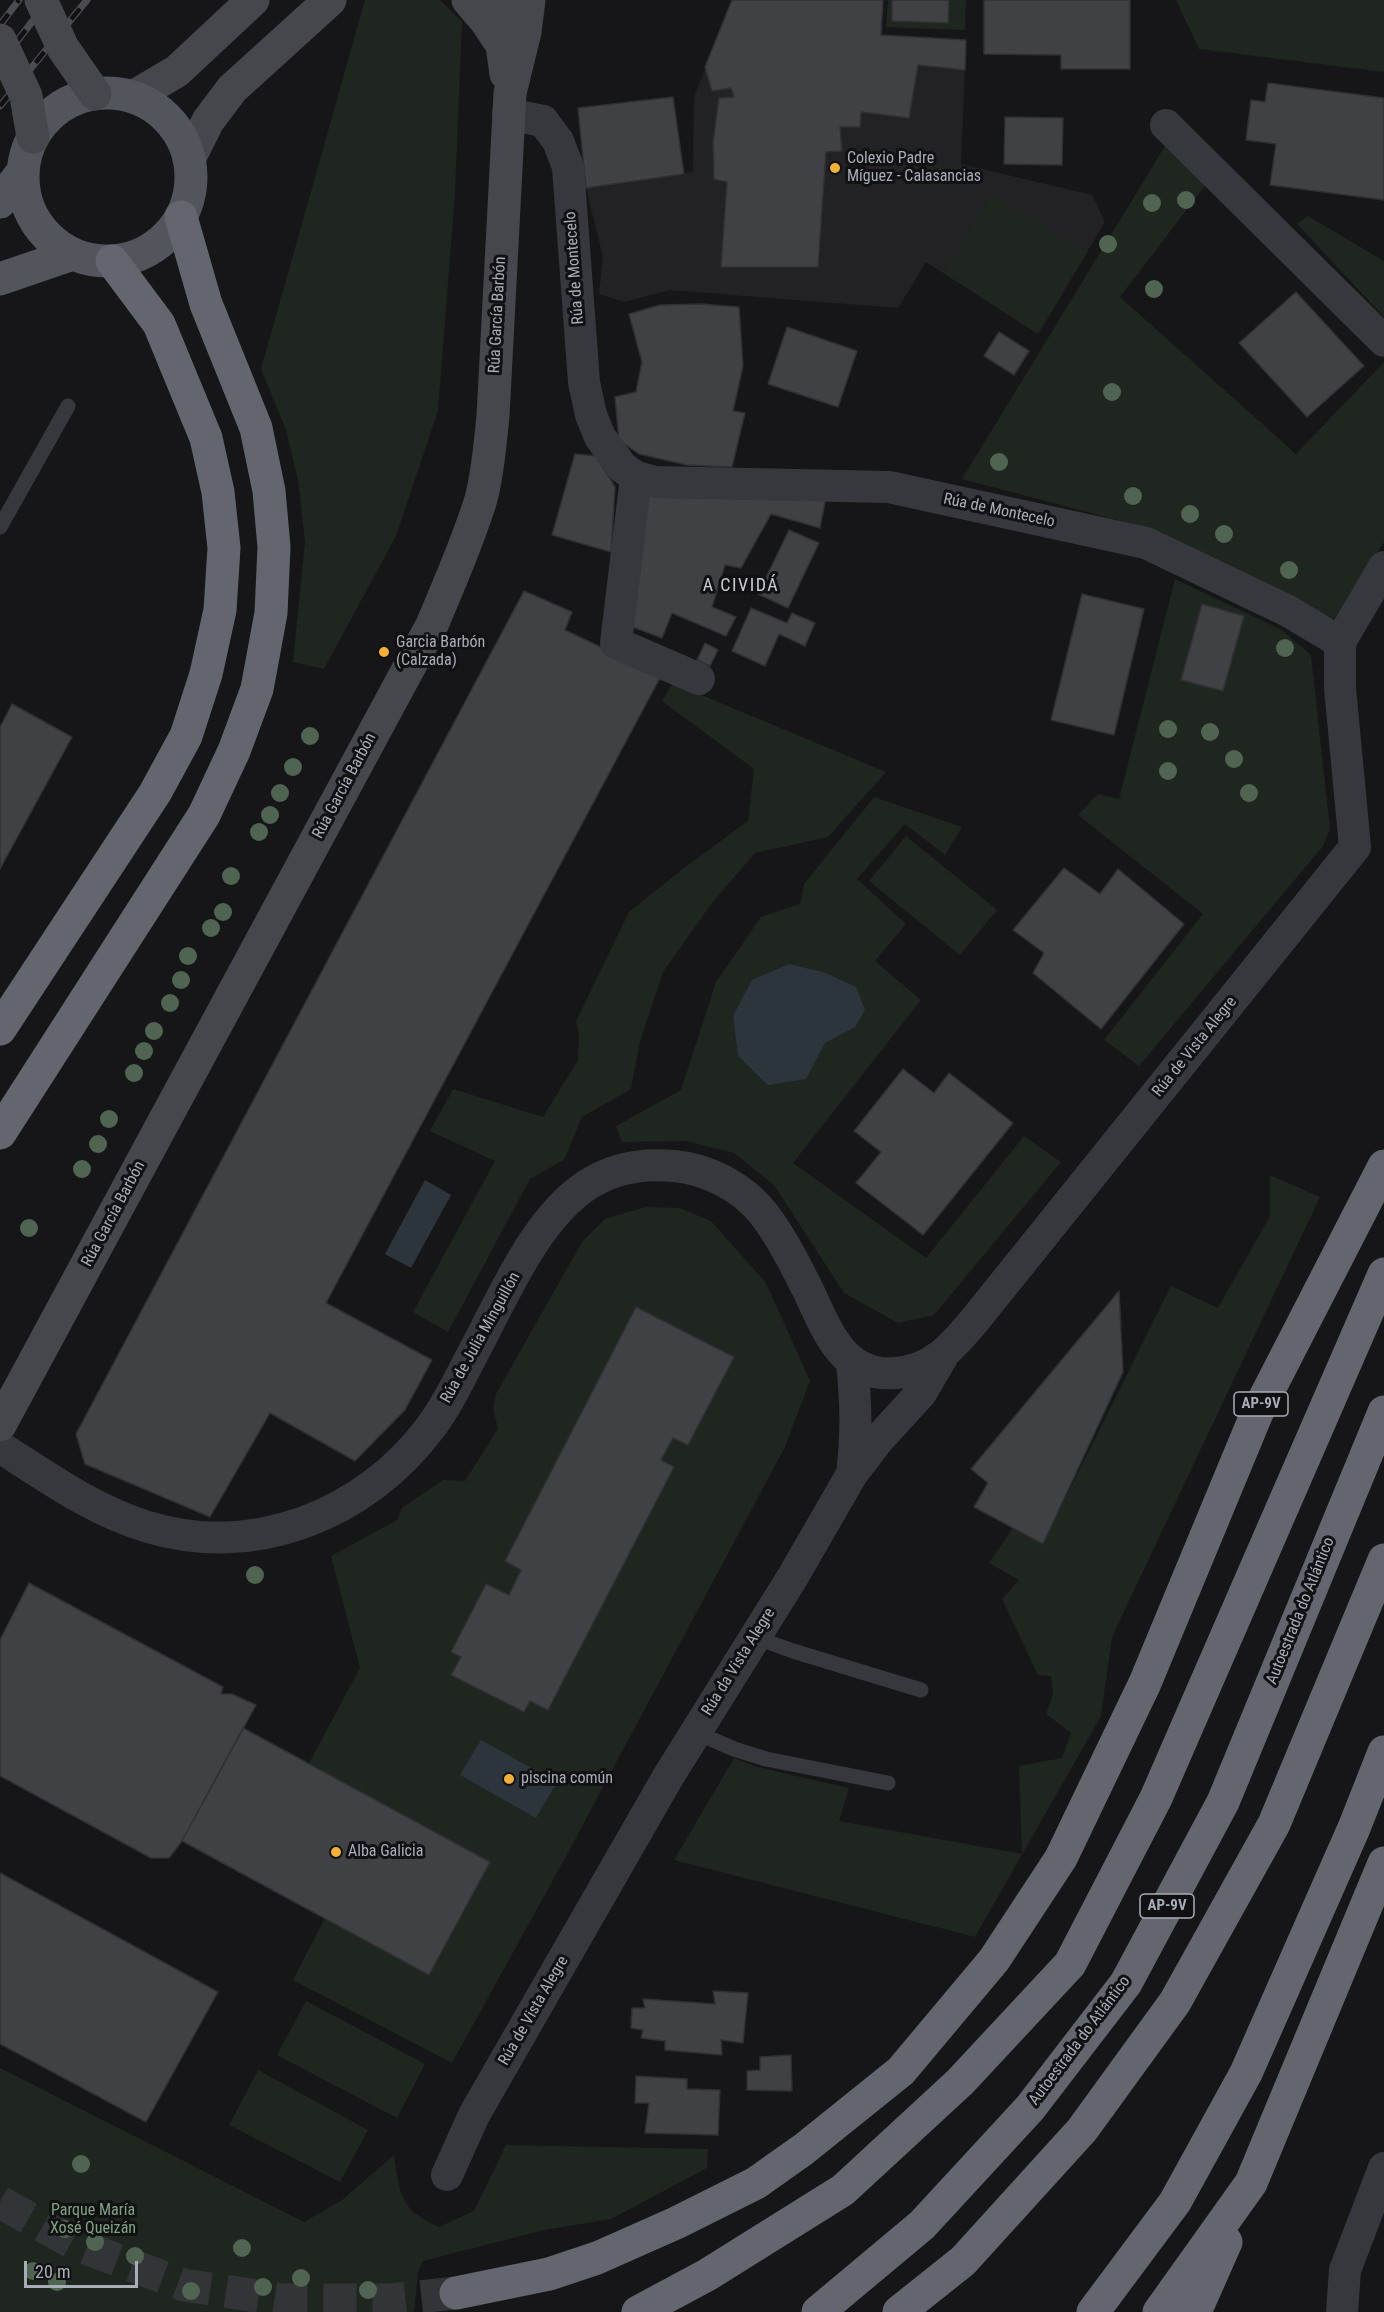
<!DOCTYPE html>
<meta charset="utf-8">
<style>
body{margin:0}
#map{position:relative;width:1384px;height:2312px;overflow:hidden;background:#161618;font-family:"Roboto Condensed",sans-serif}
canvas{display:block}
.scale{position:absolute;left:24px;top:2261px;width:114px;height:27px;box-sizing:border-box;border:3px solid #a8adb8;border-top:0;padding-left:8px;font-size:18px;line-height:21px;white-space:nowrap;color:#a8adb8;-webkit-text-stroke:4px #111113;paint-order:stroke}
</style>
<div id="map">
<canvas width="1384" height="2312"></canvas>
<div class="scale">20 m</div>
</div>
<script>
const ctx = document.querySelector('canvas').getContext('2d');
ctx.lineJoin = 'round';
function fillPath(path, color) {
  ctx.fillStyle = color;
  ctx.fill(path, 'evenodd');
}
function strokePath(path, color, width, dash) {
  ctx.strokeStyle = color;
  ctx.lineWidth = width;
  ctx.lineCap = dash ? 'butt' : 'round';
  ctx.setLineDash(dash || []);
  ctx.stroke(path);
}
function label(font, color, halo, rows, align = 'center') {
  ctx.font = font + ' "Roboto Condensed",sans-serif';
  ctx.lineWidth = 6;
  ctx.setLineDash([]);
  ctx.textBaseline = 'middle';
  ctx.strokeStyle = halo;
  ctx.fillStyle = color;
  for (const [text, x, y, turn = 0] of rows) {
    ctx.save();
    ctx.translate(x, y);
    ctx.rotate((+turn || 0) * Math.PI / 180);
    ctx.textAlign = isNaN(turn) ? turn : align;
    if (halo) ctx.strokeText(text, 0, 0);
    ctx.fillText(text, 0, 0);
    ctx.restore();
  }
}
fillPath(new Path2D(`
 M732,0h151l-2,35 85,5 -5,124 131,31 13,27 -67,112 -112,-72 -28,46 -228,-18 -46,12 -25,-8 4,-37 -17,-69 107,-16 1,-75z`), '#222225');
fillPath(new Path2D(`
 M365,0h75l22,22 -7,171 -17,218 -42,125 -72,133 -31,-7 12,-120 -7,-62 -12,-50 -25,-61z
 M888,0h78l-1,30 -79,-3z
 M1176,0h208v72l-185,-23z
 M1165,146l42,37 -87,114 176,157 88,-92v180l-48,78 -188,-92 -186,-49z
 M991,196l97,55 -50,83 -94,-61z
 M1308,216l76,45v56l-87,-93z
 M1175,579l107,51 29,25 19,174 -7,17 -184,220 -35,-26 99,-126 -125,-99 20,-21 21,5z
 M673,683l213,89 -58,65 -73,16 -43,50 -49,69 -23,69 -9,48 -49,28 -18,43 -34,19 -82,153 -35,-20 82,-151 -65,-30 23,-42 90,28 35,-57 1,-24 -3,-15 53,-109 55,-44 64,-47 6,-52 -92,-68z
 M874,797l88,30 -17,28 -40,-31 -48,55 49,45 -31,37 46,39 -128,163 133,95 98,-122 37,26 -127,153 -36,8 -54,-30 -70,-108 -40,-32 -48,-12 -64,1 -6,-16 65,-36 35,-108 45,-65 39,-13 4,-20z
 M906,836l91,74 -37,45 -91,-74z
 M1270,1175l50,22 -208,440 -11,79 -126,221 -301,-77 60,-102 23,9 92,21 -10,33 183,33 -3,-88 43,-8 9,-25 -25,-19 7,-19 -2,-19 -13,-1 -36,-76 17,-19 -30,-17 24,-35 30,15 128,-257 47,22 52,-92z
 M645,1207l35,1 31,13 55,62 44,98 -25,66 -222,415 -111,201 -159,-83 32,-62 104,57 60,-113 -180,-99 51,-95 -29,-112 66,-36 5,-12 41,-28 22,1 33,-52 -5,-21 3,-14 86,-152 23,-23z
 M306,2001l119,63 -28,54 -120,-63z
 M0,2068l304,154 38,-22 52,-45c6,40 5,54 45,72l35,-16 32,-66 202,4 -1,19 -96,51 -67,11 -121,31 -5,11 -4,40h-414z
 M258,2070l110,60 -28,52 -111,-57z`), '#1e261f');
fillPath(new Path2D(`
 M789,964l37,9 30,14 9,23 -10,17 -30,16 -19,36 -38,6 -30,-29 -5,-40 19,-36z
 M425,1180l26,15 -40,73 -26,-14z
 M481,1740l76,42 -21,36 -76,-43z`), '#2c353c');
const building = new Path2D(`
 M732,0h151l-2,35 85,5 -1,30 -47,-5 -9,53 -48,-6 -1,15h-20l2,24 -16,1 -8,115h-97l6,-85 -13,-3 -1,-37 6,-44 15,-1 -3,-9 -19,3 -7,-24z
 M892,0h57l-1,23 -56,-2z
 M984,0h146v69h-69v-14l-77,-1z
 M1268,83l116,15v102l-114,-15 6,-41 -30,-4 5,-40 14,2z
 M673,97l11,77 -98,14 -8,-80z
 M1005,117l58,1 -1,47 -58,-1z
 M1296,292l68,74 -57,51 -68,-74z
 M701,304l38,3 4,59 -10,45 12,2 -13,54 -45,-2 -48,-11 -20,-14 -4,-43 21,-5 6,-30 -13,-48 31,-9z
 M787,327l70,24 -19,56 -70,-23z
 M999,332l30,19 -15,24 -30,-19z
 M575,454l21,2 19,31 -4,65 -59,-17z
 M651,492l175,5 -6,31 -49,-14 -30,54 -16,-3 -13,42 24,10 -10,19 -54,-23 -10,25 -32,-12 12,-127z
 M789,530l30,13 -31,65 -30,-14z
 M524,591l48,21 -7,18 96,46 -335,627 106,57 -27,50 -50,51 -85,-48 -60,104 -125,-53 -9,-30z
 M1082,594l62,15 -30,126 -63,-15z
 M1202,604l42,12 -21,75 -42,-11z
 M751,608l36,15 5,-10 23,10 -10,23 -26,-12 -14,32 -33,-15z
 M705,643l13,7 -8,16 -13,-6z
 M12,704l60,33 -72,132v-142z
 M1064,868l36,26 18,-25 66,55 -83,105 -68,-56 11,-20 -31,-23z
 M903,1069l31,24 15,-20 64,50 -90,112 -67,-52 25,-31 -27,-21z
 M1119,1291l4,81 -80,172 -69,-37 14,-24 -17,-14z
 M636,1307l98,50 -46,88 -15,-7 -12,22 13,7 -126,243 -18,-9 -6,11 -73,-37 10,-18 -10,-5 35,-68 23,11 12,-25 -16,-9z
 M29,1583l194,104 -2,7h11l24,11 -74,136 -13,17h-18l-151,-82v-136z
 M243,1728l247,134 -61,113 -247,-134z
 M0,1873l218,119 -72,130 -146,-78z
 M713,1991l35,2 -5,50 -22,-3 1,15 -57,-5v-9l-24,-3 2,-8 -12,-2 1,-20h13l-2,-9 72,5z
 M791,2055l1,36 -45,-1v-19l13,-1v-13z
 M636,2076l51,3v10l33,1 -2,45 -73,-2 4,-30h-14z`);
fillPath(building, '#404145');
strokePath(building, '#303034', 1.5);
strokePath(new Path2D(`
 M0,2202l75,42 109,41 99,15h108l65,-7`), '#333438', 33, [33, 16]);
strokePath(new Path2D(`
 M0,527l68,-121
 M754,1637l39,14 128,39
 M695,1732l39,17 32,10 122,24`), '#37383d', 15);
strokePath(new Path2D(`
 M508,114l35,7 15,20 10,26 16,215 7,33 9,22 22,30 14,10 19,5 234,5 257,56 142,68 52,31
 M1166,125l218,216
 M636,477l-20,166 83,36
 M1340,642l44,-75
 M0,1447c47,30 94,64 148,80 106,32 217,-12 282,-99 17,-22 29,-48 42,-73 30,-55 62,-135 115,-170 26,-17 57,-22 87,-19 34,3 68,21 89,47 18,23 33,53 46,79 18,39 35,86 87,81 37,-3 56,-26 78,-52l381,-474 -15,-159v-46
 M852,1474c5,-41 4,-71 0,-112
 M447,2175l27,-60 194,-338 124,-199 60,-104 26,-34 43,-47 21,-36
 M1342,2312l3,-42 39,-102`), '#37383d', 32);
strokePath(new Path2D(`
 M468,0l18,21 16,24
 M502,0v45l4,29
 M133,97l44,-26 76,-71
 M189,159l19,-38 24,-32 98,-89
 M0,1425l432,-800c17,-41 36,-83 49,-126 7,-26 9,-55 12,-83l17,-323 15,-61 4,-32`), '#45474d', 33);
strokePath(new Path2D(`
 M23 177a84 84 0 1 1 168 0a84 84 0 1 1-168 0Z
 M0,202l23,-31
 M0,279l73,-25`), '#53555c', 33);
strokePath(new Path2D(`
 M0,1029l155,-236 31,-57 20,-62 14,-64 4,-62 -6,-56 -12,-54 -47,-114 -47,-63
 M0,1133l204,-318 30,-64 23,-62 14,-76 3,-66 -5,-56 -13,-63 -50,-124 -25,-87
 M456,2293l93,-19 48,-16 79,-35 80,-40 48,-34 97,-78 93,-111 67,-102 84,-175 112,-270 127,-247
 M638,2312l69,-37 136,-85 117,-108 110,-118 86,-166 228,-524
 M818,2312l104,-87 108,-117 96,-125 97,-181 161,-390
 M899,2312l64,-51 119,-131 93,-128 99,-178 110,-264
 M1093,2312l82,-110 71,-129 108,-245 30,-76
 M1159,2312l92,-129 133,-320
 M1195,2312l31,-70`), '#63666e', 33);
const rail = new Path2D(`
 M0,25l19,-25
 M0,63l49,-63
 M0,106l87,-106`);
strokePath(rail, '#4a4c52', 7);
strokePath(rail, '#111113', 4.5, [14]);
strokePath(new Path2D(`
 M41,0l22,48 32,46
 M0,40l26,56 7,41`), '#45474d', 33);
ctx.fillStyle = '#506452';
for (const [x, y] of [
 [1186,200],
 [1152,203],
 [1108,244],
 [1154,289],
 [1112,392],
 [999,462],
 [1133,496],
 [1190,514],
 [1224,534],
 [1289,570],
 [1285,648],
 [1168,729],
 [1210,732],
 [310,736],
 [1234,759],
 [293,767],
 [1168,771],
 [280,793],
 [1249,793],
 [270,815],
 [259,832],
 [231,876],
 [223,912],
 [211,928],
 [188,956],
 [181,980],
 [170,1003],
 [154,1031],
 [144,1051],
 [134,1073],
 [109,1119],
 [98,1144],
 [82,1169],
 [29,1228],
 [255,1575],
 [81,2164],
 [65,2229],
 [95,2242],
 [242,2248],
 [135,2256],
 [33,2271],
 [301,2278],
 [57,2282],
 [263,2287],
 [368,2290],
 [191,2291]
]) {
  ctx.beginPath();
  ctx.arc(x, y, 9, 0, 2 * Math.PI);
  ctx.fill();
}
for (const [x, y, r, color] of [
 [835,168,6,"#f2b134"],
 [384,652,6,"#f2b134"],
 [509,1779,6,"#f2b134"],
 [336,1852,6,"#f2b134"]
]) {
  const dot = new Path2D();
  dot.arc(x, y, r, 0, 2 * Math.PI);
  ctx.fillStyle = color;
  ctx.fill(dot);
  strokePath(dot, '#111113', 2);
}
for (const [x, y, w] of [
 [1261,1404,54],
 [1167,1906,54]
]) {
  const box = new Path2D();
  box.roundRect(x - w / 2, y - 12, w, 24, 4.5);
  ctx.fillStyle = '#111113';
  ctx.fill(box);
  strokePath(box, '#a8adb8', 1.5);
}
label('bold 15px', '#a8adb8', null, [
 ["AP-9V",1261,1404],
 ["AP-9V",1167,1906]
]);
label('16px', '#a8adb8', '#111113', [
 ["Colexio Padre",847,159],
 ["Míguez - Calasancias",847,177],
 ["Garcia Barbón",396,643],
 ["(Calzada)",396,661],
 ["piscina común",521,1779],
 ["Alba Galicia",348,1852]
], 'left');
label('16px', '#a8adb8', '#111113', [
 ["Rúa de Montecelo",575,268,-94],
 ["Rúa García Barbón",498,315,-87],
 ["Rúa de Montecelo",999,511,12],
 ["Rúa García Barbón",345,786,-62],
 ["Rúa de Vista Alegre",1195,1047,-51],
 ["Rúa García Barbón",114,1214,-62],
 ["Rúa de Julia Minguillón",481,1338,-61],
 ["Autoestrada do Atlántico",1301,1611,-68],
 ["Rúa da Vista Alegre",739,1662,-58],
 ["Rúa de Vista Alegre",534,2011,-60],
 ["Autoestrada do Atlántico",1080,2041,-53]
]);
label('16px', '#7fa381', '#111113', [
 ["Parque María",93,2211],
 ["Xosé Queizán",93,2229]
]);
ctx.letterSpacing = '1.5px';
label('18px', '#c9ccd4', '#111113', [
 ["A CIVIDÁ",741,586]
]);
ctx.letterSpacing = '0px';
</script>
